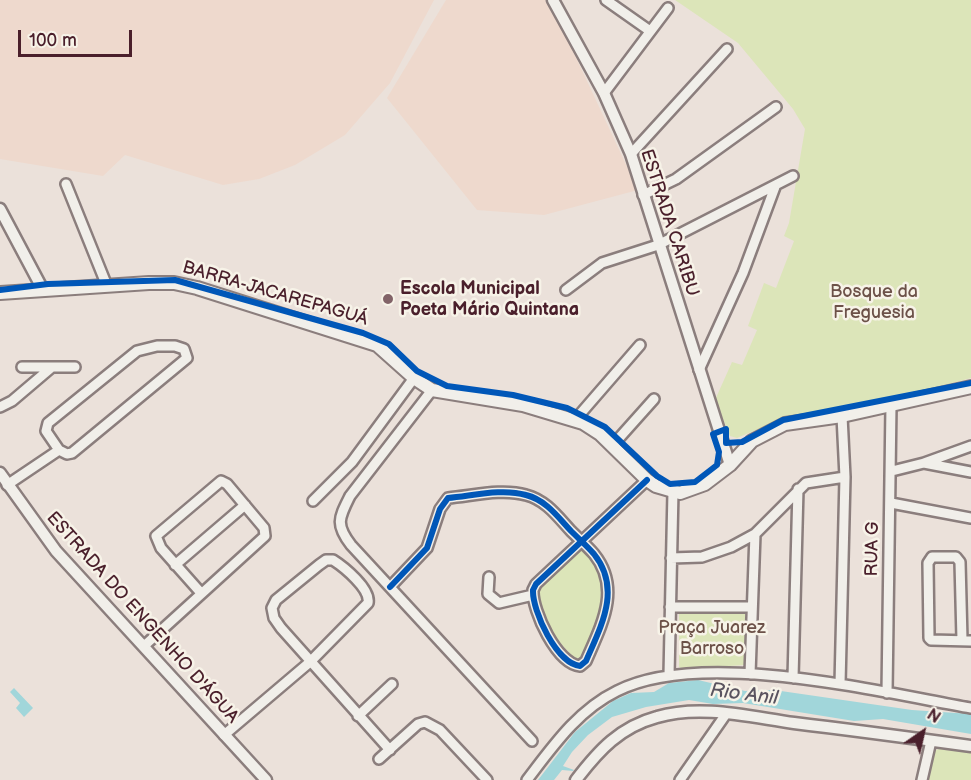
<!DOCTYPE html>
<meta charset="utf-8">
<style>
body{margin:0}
#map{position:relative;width:971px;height:780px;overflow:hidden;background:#ebe1da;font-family:"Balsamiq Sans",sans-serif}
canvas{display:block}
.north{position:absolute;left:893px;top:702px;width:60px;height:60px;-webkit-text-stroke:4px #f7f3e8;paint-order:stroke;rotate:34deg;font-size:16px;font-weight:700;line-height:24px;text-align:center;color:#4a1f2b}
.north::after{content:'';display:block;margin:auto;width:21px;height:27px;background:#4a1f2b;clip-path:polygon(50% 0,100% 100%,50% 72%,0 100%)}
.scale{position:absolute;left:18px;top:30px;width:114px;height:27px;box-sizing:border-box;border:3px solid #4a1f2b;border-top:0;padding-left:8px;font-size:18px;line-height:21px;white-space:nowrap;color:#4a1f2b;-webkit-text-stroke:4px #f7f3e8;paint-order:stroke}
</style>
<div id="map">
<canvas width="971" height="780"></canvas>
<div class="north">N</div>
<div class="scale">100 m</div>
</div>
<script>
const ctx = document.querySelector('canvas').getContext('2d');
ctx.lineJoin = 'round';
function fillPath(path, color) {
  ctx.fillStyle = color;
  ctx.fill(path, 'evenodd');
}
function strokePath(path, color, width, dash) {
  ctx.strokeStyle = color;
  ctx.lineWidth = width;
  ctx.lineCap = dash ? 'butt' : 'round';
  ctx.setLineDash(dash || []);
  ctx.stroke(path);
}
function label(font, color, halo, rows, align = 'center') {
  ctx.font = font + ' "Balsamiq Sans",sans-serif';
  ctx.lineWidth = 5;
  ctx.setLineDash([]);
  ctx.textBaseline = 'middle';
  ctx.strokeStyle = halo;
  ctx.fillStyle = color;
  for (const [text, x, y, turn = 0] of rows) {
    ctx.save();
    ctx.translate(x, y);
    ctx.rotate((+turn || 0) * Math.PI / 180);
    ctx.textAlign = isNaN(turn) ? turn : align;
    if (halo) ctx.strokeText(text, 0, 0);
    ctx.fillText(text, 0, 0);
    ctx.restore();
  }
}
fillPath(new Path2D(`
 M0,0h434l-44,83 -45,52 -50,30 -36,14 -36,6 -98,-30 -22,21 -103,-17z
 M446,0h103l89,190 -94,25 -67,-5 -90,-112z`), '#eed9cd');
fillPath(new Path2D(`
 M675,0h296v378l-83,22 -104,18 -47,20 -7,-2 -15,-36 17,-38 10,3 15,-35 -9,-4 16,-43 12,5 18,-47 -10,-5 5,-13 16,-94 -12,-20 -55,-66z
 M580,549h5l15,18 6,33 -22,56 -8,5 -26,-30 -13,-40z
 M679,611l66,1v53l-62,4 -4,-2z
 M943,746l28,4v30h-43l7,-29z`), '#dce5b9');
fillPath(new Path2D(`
 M698,680l47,11 29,-1 138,20 59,4v20l-88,-15 -29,2 -111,-18 -30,1 -24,-4 -43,7 -34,10 -24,18 -16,17 -9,14 11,4 -1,1 -11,-1 -8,10h-16l37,-48 38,-31 18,-8 23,-1 15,-9z
 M14,688l19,20 -9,9 -8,-9 4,-5 -10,-11z`), '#a1d6da');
const minor = new Path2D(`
 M606,0l44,31
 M604,93l64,-85
 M631,154l96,-105
 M66,184l41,102
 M643,195l33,-16 100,-72
 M566,290l36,-27 56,-18 135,-69
 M157,346h18l9,3 3,9 -115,95 -5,1 -8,-4 -13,-19 2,-8 89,-72z
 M22,367h53
 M699,370l44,-97 32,-86
 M432,390l-82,106c-11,22 -15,28 1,49l181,196
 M0,407l12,-6 40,-34
 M575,420l65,-75
 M612,446l42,-47
 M924,463l47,-17
 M892,471l32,-8 47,9
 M7,485l52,-35
 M313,501l39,-39 62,-84
 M891,503l80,15
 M671,558l31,-1 29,-10 24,-13 51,-51 39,-6
 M175,565l70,-60
 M489,577l-1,17 11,9 34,-8
 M390,587l37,-39 13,-39 8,-11c24,-2 54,-10 78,-3 20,5 32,22 45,36 8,8 16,15 23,23 28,35 7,72 -8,107l-6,5c-23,-2 -48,-55 -47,-76l3,-6 111,-104
 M670,607h82
 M962,640l-2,-78 -4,-5h-24l-4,6 1,75 2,2 40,1
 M144,646l121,-110 -1,-8 -37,-44 -6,-3 -65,55 5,12 40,45
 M750,674l5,-140
 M669,675l4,-184
 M793,678l5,-189
 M840,684l5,-207 -3,-61
 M887,693l4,-288
 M358,716l34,-32
 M224,735l86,-73 58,-59c3,-14 -24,-36 -35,-43h-7l-7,5 -43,35 -4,8 2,10 7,10 109,122
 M379,759l39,-35 7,-2 15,8 47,50
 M527,780c26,-34 51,-70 90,-89 84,-43 263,1 354,17
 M680,780l46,-66
 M922,780l9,-39`);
const tertiary = new Path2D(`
 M553,0l51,93 27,61 99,311
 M0,209l43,81
 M0,473l56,78 210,229
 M576,780c23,-30 44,-53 81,-63 44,-13 93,0 137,6 59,7 118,15 177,23`);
const secondary = new Path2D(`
 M0,293l149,-10h25l23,5 180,57 37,33 18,12 91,15 60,18 17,11 47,46 9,6 24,7 25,-9 25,-19 22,-24 33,-17 57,-8 129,-29`);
strokePath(minor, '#8b7e7d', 14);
strokePath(tertiary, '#8b7e7d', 15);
strokePath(secondary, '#8b7e7d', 16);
strokePath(minor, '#f1efea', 9);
strokePath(tertiary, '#f1efea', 10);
strokePath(secondary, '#f1efea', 12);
strokePath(new Path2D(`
 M0,290l48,-6 127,-4 188,53 26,11 28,27 30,15 66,9 54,13 38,19 52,49 13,8 25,-2 22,-17 2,-13 -6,-18 13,-5v14l16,-1 41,-22 188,-37
 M390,587l37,-39 13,-39 8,-11c24,-2 54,-10 78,-3 20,5 32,22 45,36 8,8 16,15 23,23 28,35 7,72 -8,107l-6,5c-23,-2 -48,-55 -47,-76l3,-6 111,-104`), '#0057b8', 6);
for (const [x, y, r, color] of [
 [388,299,6,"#826368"]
]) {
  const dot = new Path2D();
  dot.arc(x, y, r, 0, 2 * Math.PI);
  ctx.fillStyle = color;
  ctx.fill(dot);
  strokePath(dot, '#f7f3e8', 2);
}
label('18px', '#4a1f2b', '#f7f3e8', [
 ["ESTRADA CARIBU",669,223,72],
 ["BARRA-JACAREPAGUÁ",275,294,16],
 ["RUA G",873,549,-89],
 ["ESTRADA DO ENGENHO D'ÁGUA",142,618,48]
]);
label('bold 18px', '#4a1f2b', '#f7f3e8', [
 ["Escola Municipal",400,289],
 ["Poeta Mário Quintana",400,310]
], 'left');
label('18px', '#6c5148', '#f7f3e8', [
 ["Bosque da",874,292],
 ["Freguesia",874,313],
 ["Praça Juarez",712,628],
 ["Barroso",712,649]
]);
label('italic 20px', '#5a5460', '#f7f3e8', [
 ["Rio Anil",744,695,7]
]);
</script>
